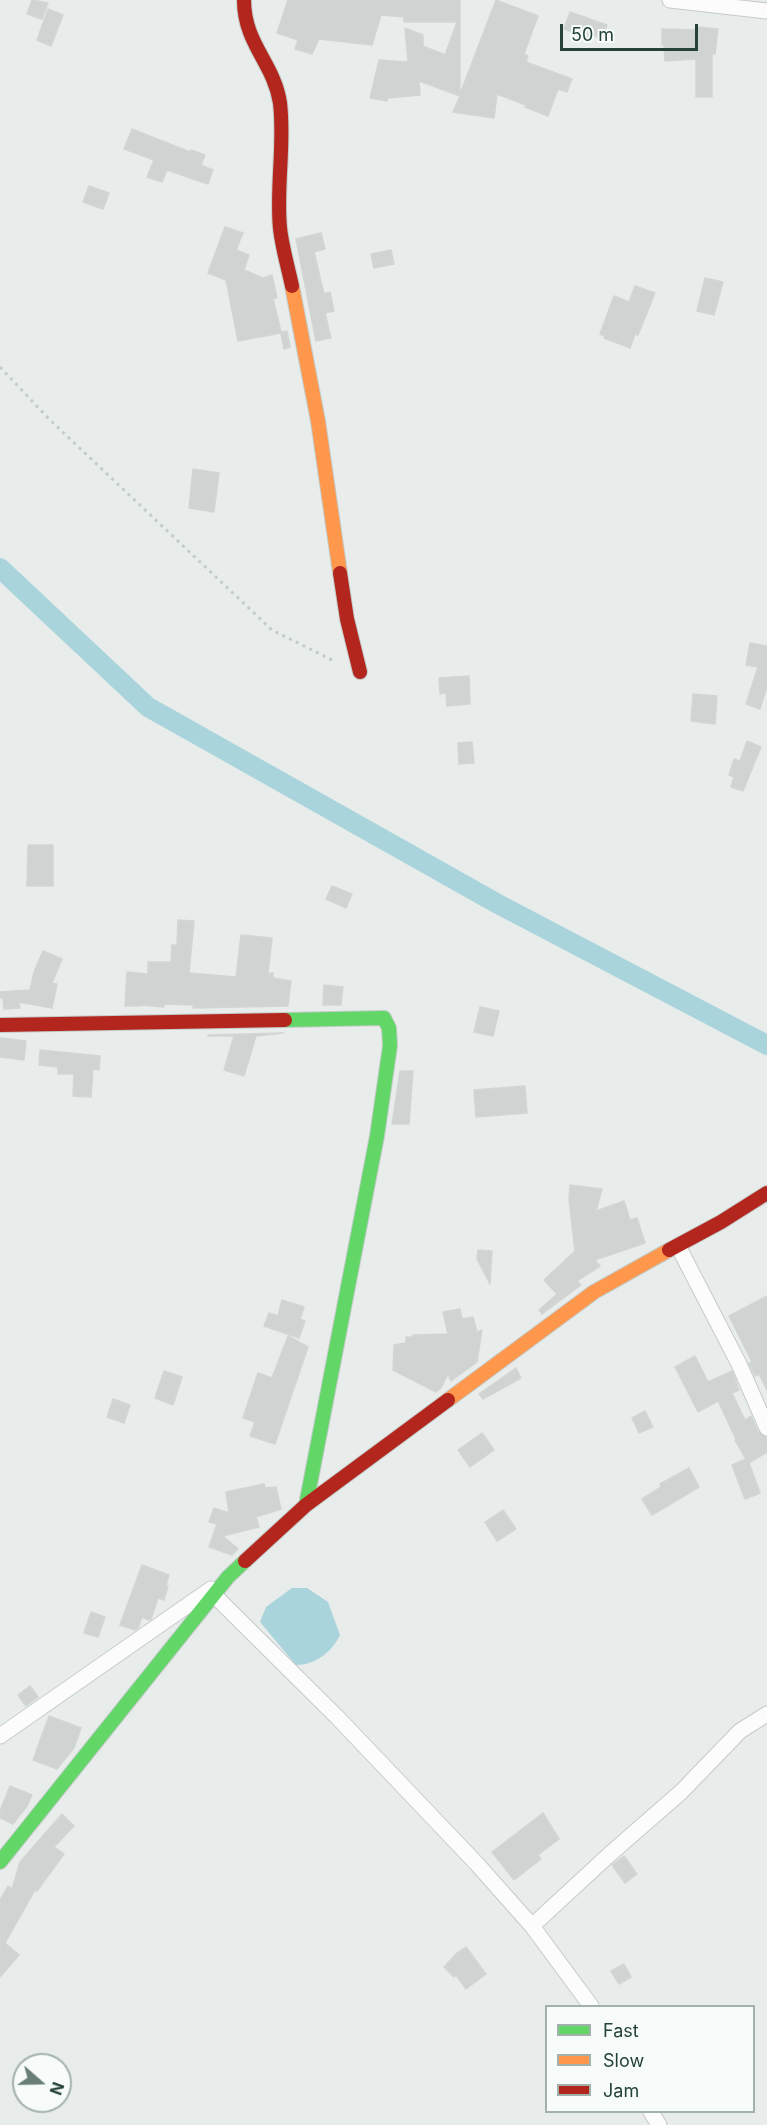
<!DOCTYPE html>
<style>
body{margin:0}
#map{position:relative;width:767px;height:2125px;overflow:hidden;background:#e8edeb;font-family:Inter,sans-serif}
canvas{display:block}
.legend{position:absolute;left:545px;top:2005px;width:210px;height:108px;box-sizing:border-box;background:#f7fbf9;border:2px solid #a3b1ad;margin:0;padding:8px 10px;list-style:none;font-size:18px;color:#24423a}
.legend li{display:flex;align-items:center;gap:12px;height:30px}
.legend b{width:30px;border:2px solid #a3b1ad}
.north{position:absolute;left:12px;top:2053px;width:60px;height:60px;box-sizing:border-box;background:#f7fbf9;border:2px solid #a3b1ad;border-radius:50%;rotate:110deg;font-size:16px;font-weight:700;line-height:24px;text-align:center;color:#24423a}
.north::after{content:'';display:block;margin:auto;width:21px;height:27px;background:#697e78;clip-path:polygon(50% 0,100% 100%,50% 72%,0 100%)}
.scale{position:absolute;left:560px;top:24px;width:138px;height:27px;box-sizing:border-box;border:3px solid #24423a;border-top:0;padding-left:8px;font-size:18px;line-height:21px;white-space:nowrap;color:#24423a;-webkit-text-stroke:4px #f7fbf9;paint-order:stroke}
</style>
<div id="map">
<canvas width="767" height="2125"></canvas>
<ul class="legend">
<li><b style="height:8px;background:#63d668"></b>Fast</li>
<li><b style="height:8px;background:#ff974d"></b>Slow</li>
<li><b style="height:8px;background:#b3261e"></b>Jam</li>
</ul>
<div class="north">N</div>
<div class="scale">50 m</div>
</div>
<script>
const ctx = document.querySelector('canvas').getContext('2d');
ctx.lineJoin = 'round';
function fillPath(path, color) {
  ctx.fillStyle = color;
  ctx.fill(path, 'evenodd');
}
function strokePath(path, color, width, dash) {
  ctx.strokeStyle = color;
  ctx.lineWidth = width;
  ctx.lineCap = dash ? 'butt' : 'round';
  ctx.setLineDash(dash || []);
  ctx.stroke(path);
}
fillPath(new Path2D(`
 M292,1588h15l21,14 12,33c-8,17 -25,30 -44,30l-36,-43 6,-15z`), '#a9d4db');
strokePath(new Path2D(`
 M0,568l148,139 350,197 269,141`), '#a9d4db', 20);
const building = new Path2D(`
 M32,0l16,3 -6,16 -15,-5z
 M288,0h172v94l36,-94 42,16 -14,38 4,2 -2,6 46,17 -5,13 -9,-3 -10,27 -23,-9 1,-2 -29,-11 -3,24 -41,-6 7,-16 -41,-15 1,14 -32,3 -1,3 -17,-3 9,-38 29,2 -3,-34 18,7v11l22,9 12,-33h-53v-5l-23,-2 -9,30 -53,-6 -7,15 -17,-5 3,-9 -21,-7z
 M48,9l15,6 -12,31 -14,-6z
 M570,12l37,13 -5,13 -13,-4 -2,4 -23,-9z
 M697,27l21,2 -3,25 -3,-1v44h-16v-38l-31,2 -1,-16h-2v-16l35,1z
 M132,129l58,23 1,-2 14,5 -4,10 12,5 -5,14 -41,-14 -5,12 -15,-5 7,-17 -30,-11z
 M89,186l20,7 -6,16 -20,-7z
 M225,227l18,6 -7,17 13,5 -5,15 19,8 9,-3 5,23h-4l8,34 6,-1 3,16 -6,2 -3,-16 -43,8 -12,-61 -18,-7z
 M321,233l4,16 -11,3 10,42 6,-2 4,19 -9,2 6,25 -15,3 -20,-102z
 M391,250l3,14 -20,4 -3,-14z
 M705,278l18,4 -9,33 -17,-4z
 M635,286l20,7 -17,42 -3,-1 -5,14 -26,-10 1,-2 -5,-2 14,-38 15,6z
 M193,469l26,4 -5,39 -25,-4z
 M750,643l17,3v41l-7,22 -14,-5 12,-37 -12,-2z
 M469,676l1,28 -23,2 -1,-13 -6,1 -1,-16z
 M693,694l24,2 -2,28 -24,-3z
 M747,741l14,6 -18,44 -12,-4 3,-10 -5,-2 5,-16 6,2z
 M472,742l2,21 -15,1 -1,-21z
 M28,845h25v41h-26z
 M332,886l20,8 -6,14 -20,-9z
 M178,920l16,1 -5,52 47,4 5,-42 31,3 -4,36 5,-1v5l18,3 -3,25 -95,2v-3l-29,-1v3l-23,-2v1h-16l2,-34 21,2v-12h23l1,-17h5z
 M43,951l19,8 -10,24 5,1 -5,24 -33,-6 1,6 -16,1 -1,-11h-3v-6l30,-2 4,-18z
 M324,985l19,2 -2,18h-18z
 M480,1007l19,4 -6,25 -19,-4z
 M283,1033l-27,3 -12,40 -20,-6 10,-34h-26v-1z
 M0,1038l26,3 -2,19 -24,-3z
 M40,1050l60,6 -1,14 -6,-1 -2,28 -18,-1 1,-22h-16v-7l-19,-2z
 M400,1071h13l-4,53h-17z
 M525,1086l2,27 -51,4 -2,-27z
 M570,1185l32,4 -6,22 28,-10 6,19 7,-2 8,25 -50,17 5,6 -23,15 4,4 -39,29 -3,-4 18,-16 -13,-14 31,-29 -6,-51z
 M478,1250l14,1 -2,33 -13,-25z
 M767,1296v94l-8,-16 -4,2 -6,-13 3,-1 -23,-46z
 M282,1300l22,7 -4,12 5,2 -6,17 -35,-12 5,-13 9,3z
 M460,1309l2,10 11,-2 4,15 5,-2 -5,32 -26,19 -3,-7 -7,14 -5,4 -43,-22 1,-25 12,-2v-6h7v-2l35,-1 -5,-22z
 M288,1336l20,11 -33,97 -25,-8 5,-14 -12,-4 15,-45 14,5z
 M695,1356l13,26 24,-11 7,19 -7,3 13,27 6,-4 7,16 9,6v14l-18,11 11,30 -15,6 -13,-34 14,-6 -11,-19 1,-1 -18,-38 -20,11 -23,-45z
 M516,1368l5,10 -38,21 -4,-5z
 M164,1371l18,6 -9,28 -18,-7z
 M113,1399l17,6 -6,18 -17,-6z
 M645,1411l8,16 -14,6 -7,-15z
 M482,1433l12,17 -24,17 -12,-17z
 M689,1468l10,19 -47,28 -10,-16 19,-12 -1,-3z
 M264,1484l1,4 11,-1 5,22 -25,8 3,10 -36,9 15,13 -6,6 -23,-8 8,-23 -8,-2 5,-14 15,5 -3,-21z
 M503,1510l13,19 -19,12 -12,-19z
 M142,1565l27,10 -3,10 2,1 -4,14 -6,-2 -7,21 -2,1 -7,-3 -4,11 -3,2 -15,-5z
 M91,1612l14,5 -7,20 -14,-4z
 M30,1686l8,11 -12,9 -8,-11z
 M49,1716l32,12 -7,20 -17,21 -24,-9z
 M10,1786l22,9 -5,11 -14,18 -13,-6v-7z
 M543,1813l16,26 -21,16 3,4 -27,21 -22,-28z
 M62,1814l12,12 -20,21 10,7 -27,37 -2,-1 -30,53 14,12 -19,22v-77l8,-14 4,3 8,-27z
 M624,1856l13,18 -12,9 -13,-18z
 M466,1947l20,27 -20,15 -10,-14 -2,2 -10,-10 13,-14z
 M624,1964l7,13 -12,7 -8,-13z`);
fillPath(building, '#cfd4d2');
strokePath(building, '#d1d6d4', 1.5);
const street = new Path2D(`
 M670,0l97,11
 M678,1246l61,118 28,64
 M214,1595l124,123 139,146 55,62 59,80
 M0,1736l211,-147
 M532,1926l78,-72 71,-62 59,-61 27,-17
 M651,2112l8,13`);
const fast = new Path2D(`
 M285,1020l99,-2 5,10 1,18 -13,90 -71,369
 M0,1862l228,-285 17,-16`);
const slow = new Path2D(`
 M292,286l26,135 22,152
 M448,1400l146,-108 75,-42`);
const jam = new Path2D(`
 M244,0c0,44 30,63 36,103 5,41 -4,84 0,125 2,19 8,39 12,58
 M340,573l7,46 13,53
 M0,1025l285,-5
 M669,1250l52,-28 46,-29
 M245,1561l61,-56 142,-105`);
strokePath(street, '#c5cac8', 17);
strokePath(fast, '#c3cbc8', 16);
strokePath(slow, '#c3cbc8', 16);
strokePath(jam, '#c3cbc8', 16);
strokePath(new Path2D(`
 M0,367l50,53 222,210 64,32`), '#c3ccca', 3, [3, 4.5]);
strokePath(street, '#fcfcfc', 15);
strokePath(fast, '#63d668', 14);
strokePath(slow, '#ff974d', 14);
strokePath(jam, '#b3261e', 14);
</script>
